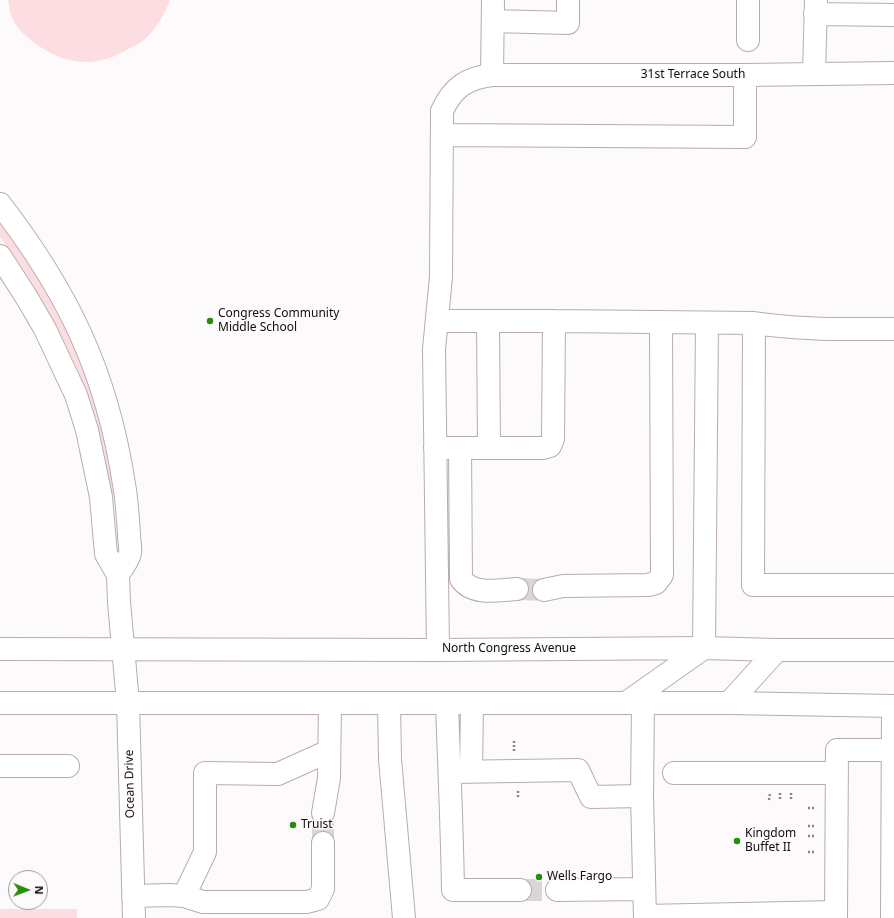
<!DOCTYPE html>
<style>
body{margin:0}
#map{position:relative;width:894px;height:918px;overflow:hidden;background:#fdfafb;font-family:"Noto Sans",sans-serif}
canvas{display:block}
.north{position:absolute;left:8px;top:870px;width:40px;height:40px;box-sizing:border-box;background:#fdfafb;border:1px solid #9f9b9c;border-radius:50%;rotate:91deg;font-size:11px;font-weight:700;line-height:16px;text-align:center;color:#110d0e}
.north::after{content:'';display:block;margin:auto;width:14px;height:18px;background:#278e0a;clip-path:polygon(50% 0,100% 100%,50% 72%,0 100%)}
</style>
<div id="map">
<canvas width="894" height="918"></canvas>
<div class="north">N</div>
</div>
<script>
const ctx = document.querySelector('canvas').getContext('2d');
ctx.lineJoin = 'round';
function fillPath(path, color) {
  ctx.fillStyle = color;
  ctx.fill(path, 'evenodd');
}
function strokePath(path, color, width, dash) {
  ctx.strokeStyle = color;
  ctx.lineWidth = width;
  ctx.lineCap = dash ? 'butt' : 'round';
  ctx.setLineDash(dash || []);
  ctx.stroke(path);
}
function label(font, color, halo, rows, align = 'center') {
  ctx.font = font + ' "Noto Sans",sans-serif';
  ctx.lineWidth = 3;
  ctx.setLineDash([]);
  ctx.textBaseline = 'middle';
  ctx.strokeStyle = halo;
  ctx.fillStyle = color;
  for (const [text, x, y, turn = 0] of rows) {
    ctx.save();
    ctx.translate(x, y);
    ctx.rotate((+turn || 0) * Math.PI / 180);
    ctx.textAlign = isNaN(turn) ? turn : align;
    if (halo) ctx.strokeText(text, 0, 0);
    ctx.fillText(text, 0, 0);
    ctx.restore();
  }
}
fillPath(new Path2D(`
 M8,0h162c-6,15 -14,30 -26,40 -4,3 -9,6 -14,8 -30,19 -61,19 -91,-2 -12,-8 -23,-17 -28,-31 -2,-4 -2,-10 -3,-15z
 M0,222l35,50 30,53 19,44 18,57 13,67 -3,1 -10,-51 -6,-24 -16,-44 -22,-46 -13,-24 -19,-31 -26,-37z
 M0,909h77v9h-77z`), '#fcdde1');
strokePath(new Path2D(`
 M517,589l27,1
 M323,843v-30
 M520,890h37`), '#dad6d7', 22, [22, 11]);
const minor = new Path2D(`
 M815,14l79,1
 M493,21l75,2v-23
 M748,40v-40
 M814,74l2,-74
 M492,75l1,-75
 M442,135l303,2v-62
 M0,204c68,88 107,169 124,280 3,17 4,34 5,51 0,6 2,13 1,18 -1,7 -8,15 -12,22
 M0,256l27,42 18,31 31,66 11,35 14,67 5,57 12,21 1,27 9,101 6,215
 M437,321h117l200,2c46,7 93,6 140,6
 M488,321l1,127
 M754,323l-1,262h141
 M435,448h108l7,-2 3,-7 1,-118
 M460,448l1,131c12,17 38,11 56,10
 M544,590l19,-4 85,-1 8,-2 6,-8 -1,-253
 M704,648l3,-325
 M438,650l-4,-301 7,-72 1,-166c11,-24 25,-33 50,-36h253l149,-2
 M389,703l1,56 14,159
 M447,703c2,62 5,124 6,187h67
 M643,703l-1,93 3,122
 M0,766h68
 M450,772l128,-2 13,27 51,-1
 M471,772l1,-69
 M674,773h163
 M323,813l6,-35 1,-75
 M557,890l87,-1
 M133,896l37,-1 14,1 19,6h104l11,-3 5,-10v-46
 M184,896l21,-44v-79l73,1 51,-23
 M645,916l191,-4
 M836,918l1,-168h57
 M892,918l1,-212`);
const major = new Path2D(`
 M0,649l438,1 266,-2 73,2h117
 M0,703h729l165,3
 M626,703l78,-55
 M729,703l48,-53`);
strokePath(minor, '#b8abad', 24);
strokePath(major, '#b8abad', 24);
strokePath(new Path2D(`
 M514,751v-12
 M518,791v8
 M780,793v7
 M791,793v7
 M769,800l1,-7
 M808,808h7
 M808,826h7
 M808,836h7
 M808,852h8`), '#898586', 2.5, [2, 2]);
strokePath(minor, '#fff', 22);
strokePath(major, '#fff', 22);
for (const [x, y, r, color] of [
 [210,321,4,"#278e0a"],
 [293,825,4,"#278e0a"],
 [737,841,4,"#278e0a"],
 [539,877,4,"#278e0a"]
]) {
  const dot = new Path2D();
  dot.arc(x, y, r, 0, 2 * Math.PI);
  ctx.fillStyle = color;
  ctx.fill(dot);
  strokePath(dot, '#fdfafb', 1.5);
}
label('12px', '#110d0e', '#fdfafb', [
 ["31st Terrace South",693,75],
 ["North Congress Avenue",509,649],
 ["Ocean Drive",130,784,-91]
]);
label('12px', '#110d0e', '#fdfafb', [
 ["Congress Community",218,314],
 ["Middle School",218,328],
 ["Truist",301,825],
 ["Kingdom",745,834],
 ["Buffet II",745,848],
 ["Wells Fargo",547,877]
], 'left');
</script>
